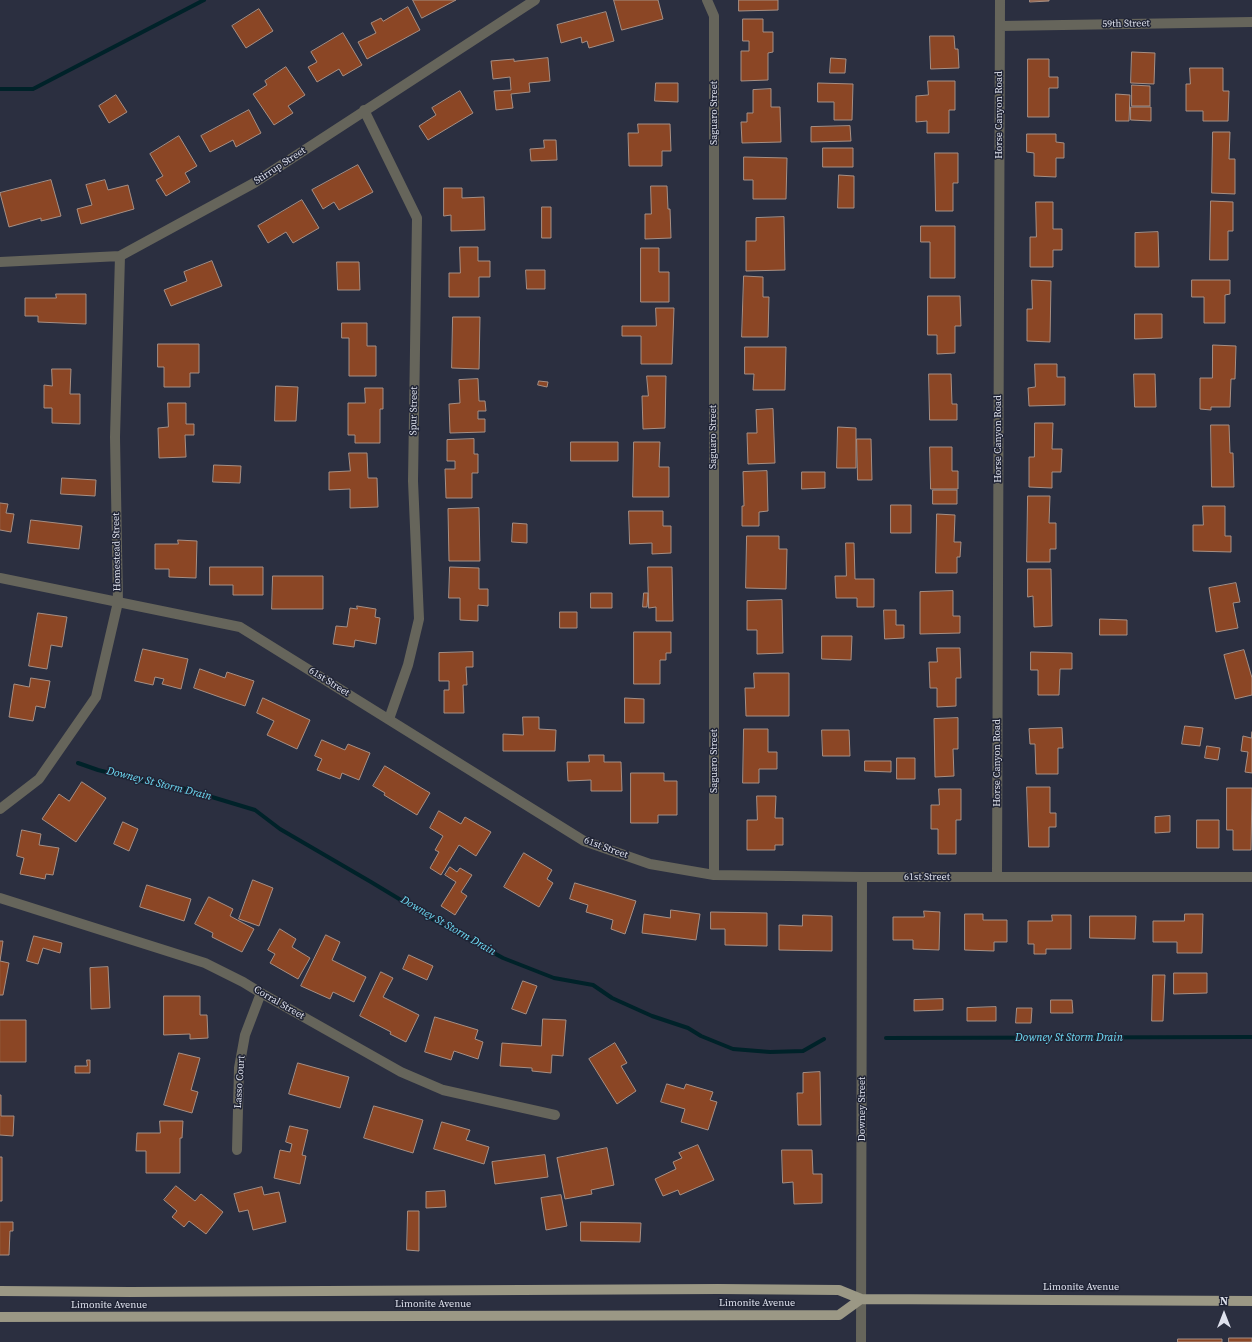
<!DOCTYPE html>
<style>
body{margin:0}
#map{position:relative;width:1252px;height:1342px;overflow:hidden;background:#2b2f40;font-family:"Source Serif 4",serif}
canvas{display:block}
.north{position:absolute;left:1204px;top:1294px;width:40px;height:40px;-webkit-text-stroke:3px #212536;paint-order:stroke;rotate:0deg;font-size:11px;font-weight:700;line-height:16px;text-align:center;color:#dfe2ee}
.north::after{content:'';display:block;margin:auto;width:14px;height:18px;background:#dfe2ee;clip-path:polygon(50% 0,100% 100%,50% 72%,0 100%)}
</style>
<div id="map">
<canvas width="1252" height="1342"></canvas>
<div class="north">N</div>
</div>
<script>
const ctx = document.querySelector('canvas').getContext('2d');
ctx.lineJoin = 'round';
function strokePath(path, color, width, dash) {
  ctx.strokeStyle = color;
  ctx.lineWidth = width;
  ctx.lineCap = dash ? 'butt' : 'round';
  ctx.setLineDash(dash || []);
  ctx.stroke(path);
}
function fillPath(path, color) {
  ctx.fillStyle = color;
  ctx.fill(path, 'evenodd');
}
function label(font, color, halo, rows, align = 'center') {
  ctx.font = font + ' "Source Serif 4",serif';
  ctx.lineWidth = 3;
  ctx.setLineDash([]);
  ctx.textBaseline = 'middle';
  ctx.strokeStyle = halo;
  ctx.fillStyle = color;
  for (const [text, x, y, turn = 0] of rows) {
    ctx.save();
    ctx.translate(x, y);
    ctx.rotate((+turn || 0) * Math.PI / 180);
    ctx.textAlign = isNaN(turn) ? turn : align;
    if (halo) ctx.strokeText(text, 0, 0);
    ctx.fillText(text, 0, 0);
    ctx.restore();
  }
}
strokePath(new Path2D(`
 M0,89h33l171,-89
 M78,763l20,7 48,12 36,6 73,22 25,19 91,53 68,41 64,35 51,20 39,7 19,13 40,18 36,12 13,8 32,13 37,3 33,-1 21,-12
 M886,1038l366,-1`), '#002229', 4);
const building = new Path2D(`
 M413,0h43l-34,18z
 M614,0h44l5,19 -41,11z
 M739,0h39v10l-39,1z
 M1030,0h19v1l-19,1z
 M408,7l12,23 -53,29 -9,-17 18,-9 -5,-10 10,-5 2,3z
 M259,9l14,22 -27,17 -14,-22z
 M606,12l8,29 -25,7 -2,-7 -5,2 -1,-6 -20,6 -4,-18z
 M743,19h20v13h10v20l-5,1v27l-27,1v-30h8v-10h-6z
 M343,33l19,32 -19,11 -4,-7 -22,13 -9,-15 9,-5 -6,-10z
 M930,36h24l1,13h3l1,19 -28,1z
 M1132,52l23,1 -1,31 -23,-1z
 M548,58l2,23 -21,2 1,9 -19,2 2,14 -17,2 -2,-19 17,-1 -1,-13 -17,2 -2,-18 23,-2v2z
 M831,58l15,1 -1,14h-15z
 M1028,59h21v18h9v11h-9v29h-21z
 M286,67l19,28 -17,11 5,7 -19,12 -21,-31 14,-9 -2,-4z
 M1190,68h33v23h6l-1,30h-25v-10h-17v-27h4z
 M928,81h27v29h-6v23h-22v-12l-11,1v-26l12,-1z
 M656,83h22v19l-23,-1z
 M818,83l35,1 -1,36h-18v-18h-16z
 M1132,85l18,1v20h-18z
 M771,89v18h9l1,35 -39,1 -1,-21h6v-9h6v-23z
 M460,91l13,22 -45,27 -9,-14 17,-11 -4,-7z
 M1116,94l14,1 -1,26h-13z
 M116,95l11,17 -18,11 -10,-17z
 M1131,107h20v14l-20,-1z
 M249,110l12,23 -25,14 -3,-7 -23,12 -9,-16z
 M638,124h32l1,27h-9v15h-33l-1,-33h10z
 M850,126l1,15 -40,1v-15z
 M1213,132h17l-1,27h6v35l-23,-1z
 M1027,134h29v8l8,1v15h-8v19l-22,-1v-23l-7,-1z
 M179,136l18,30 -12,7 5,9 -24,14 -10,-16 7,-4 -13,-22z
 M544,140h12l1,20 -26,1 -1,-12 14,-1z
 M823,148h30v19h-30z
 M935,153h23v30h-5v28h-17z
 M744,157l43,1 -1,41h-33v-19h-9z
 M358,165l15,27 -34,18 -5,-8 -11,7 -11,-19z
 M839,175l15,1v32h-16z
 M51,180l10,36 -20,5v-3l-32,9 -9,-34z
 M105,180l3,10 20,-5 6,24 -53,15 -4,-15 15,-4 -6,-20z
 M651,186h16l1,23h2l1,29 -26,1v-25h6z
 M444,188h18v10l22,-1 1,33 -34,1v-16l-7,1z
 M302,200l17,28 -26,15 -7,-11 -18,11 -10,-17z
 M1211,201l22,1v29h-5v29h-18z
 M1036,202h17v27h9v21h-9v17h-23v-30h6z
 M542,207h9v31h-9z
 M784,217l1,53 -39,1v-30h10v-23z
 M921,226h34v52h-25v-36h-9z
 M1158,232l1,35h-24v-34z
 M460,247h18v14h12v16h-11v20h-30v-24h11z
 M641,248h18v24h10v30h-28z
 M212,261l10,25 -51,20 -7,-16 23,-9 -3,-9z
 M337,262h22l1,28h-22z
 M526,270h19v19h-18z
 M744,276l19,1v20h6l-1,40h-26z
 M1032,280l19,1 -1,61 -23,-1v-32h5z
 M1192,280h38v14l-5,1v28h-21v-26h-12z
 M56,294h30v30l-48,-2v-6h-13v-18h31z
 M928,296h32l1,30h-6v27l-18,1v-19h-9z
 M656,308h18l-2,56h-31v-28h-19v-10h34z
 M1135,314h27v24l-27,1z
 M453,317h27l-1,52 -27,-1z
 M342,323h25v23h9v30h-27v-38h-7z
 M158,344h41v29h-9v14h-26v-20h-6z
 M1213,345l23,1 -1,33h-4l-1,28h-19v3l-11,-1v-31h12z
 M745,347h41l-1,43h-32l1,-16h-9z
 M1035,364h22v13h8v28l-36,1 -1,-18 7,-1z
 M52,369h19l-1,25h10v30l-28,-1v-15h-8v-23l8,1z
 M929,374h22l1,30h5v16h-27z
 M1134,374h21l1,33h-21z
 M647,376h19l-1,52 -22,1 -1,-33h6z
 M478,379l1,22h6l1,10h-8v8h7v13l-35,1 -1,-29 11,-1 -1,-23z
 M539,381l9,1 -1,5 -9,-2z
 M276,386l22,1 -2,34h-21z
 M365,388h18v21h-3v34h-25v-8h-7v-32h17z
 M168,403h18v21h8v11h-9l1,22 -27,1 -1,-30 10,-1z
 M773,409l2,54 -27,1 -1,-31h10l-1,-23z
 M1035,423h18l-1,26h10l-1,23h-9v16l-23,-1v-30h5z
 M1211,425h18l1,28h3l1,34h-22z
 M838,427l18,1v40h-19z
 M474,439v15h4v19h-6v25h-26l-1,-29h10v-8h-8v-21z
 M857,439h14l1,41h-14z
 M571,442h47v19h-47z
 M634,442h26l-1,25h10v30h-36z
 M930,447h22v24h6v18h-27z
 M349,453h18l1,25h9l1,29 -28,1v-19l-21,1v-18l21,-1z
 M214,465l27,1 -1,17 -27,-1z
 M767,471l1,40 -9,1v14h-17v-20h2l-1,-34z
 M802,472h23v16l-23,1z
 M62,478l34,2 -1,16 -34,-2z
 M933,490h24v14h-24z
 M1028,496h22l-1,27h7v26h-6v13h-23z
 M0,503l8,1 -2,9 8,1 -3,18 -11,-2z
 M891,505h20v28h-20z
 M1203,506h22v30h6v16l-38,-1v-26h10z
 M479,508l1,53h-31l-1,-52z
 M629,511h34v15h8v27l-19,1v-11l-22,1z
 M937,514l18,1 -1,27h7l-1,15h-3v16h-21z
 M31,520l51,6 -3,23 -51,-6z
 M513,523l14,1v19l-15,-1z
 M747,536h32v13h8l-1,40 -40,-1z
 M178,540l19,1 -1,37 -27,-1v-8h-14v-25h23z
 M846,543h8l1,36h19v28h-17v-9h-21l-1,-22h11z
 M210,567h53v28h-30v-10h-23z
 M450,567l29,1v21h9v17l-10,-1v16l-18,-1v-22h-11z
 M648,567h24l1,54h-17v-14l-7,1z
 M1028,569h23l1,57 -18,1 -1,-31 -5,1z
 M273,576h50v33h-51z
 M1236,583l4,19 -7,1 5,25 -22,4 -7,-44z
 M953,591v25h7v17l-40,1v-42z
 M591,593h21v15h-21z
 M644,593h4l-1,14h-4z
 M782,600l1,53 -26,1v-24h-10v-29z
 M357,606l19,3 -1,8 5,1 -4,26 -21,-4 -1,7 -21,-3 3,-18 11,1 3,-19 7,1z
 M884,610h12v15h8v13l-19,1z
 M560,612h17v16h-17z
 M38,613l29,4 -5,30 -11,-2 -4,24 -18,-3z
 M1100,619l27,1v15h-27z
 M634,632h37v21h-5v7h-6v24h-26z
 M822,636h30l-1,24 -29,-1z
 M937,648h23l1,30h-5v28l-19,1v-19h-7l-1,-26h8z
 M143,649l45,10 -7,30 -19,-5 2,-5 -9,-2 -2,8 -18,-4z
 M1244,650l8,28v17l-17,4 -11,-44z
 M473,652v15h-7l1,18h-4l1,28h-20v-23h5v-9h-10v-28z
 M1031,652l41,1v16h-12l-1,26h-21v-25h-7z
 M200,669l25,9 2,-6 27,9 -9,25 -51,-18z
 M754,673h35v43h-43l-1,-28h9z
 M31,678l19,3 -5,27 -9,-2 -3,15 -24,-4 5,-33 15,3z
 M263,698l47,22 -13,29 -30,-14 7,-14 -17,-8z
 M625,698l19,1v24h-19z
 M523,717h16v12l17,1 -1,21h-52v-17l20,1z
 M958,718v31h-5l1,27 -19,1 -1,-58z
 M1185,726l18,2 -3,18 -18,-2z
 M1062,728l1,20h-5v26h-22l-1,-30h-5l-1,-15z
 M744,729h24v23h9v17h-18v14h-16z
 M822,730h27l1,26h-27z
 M1252,732v41l-7,-1 3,-20 -7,-1 2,-15 8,2z
 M322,740l23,10 3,-6 22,9 -11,27 -17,-7 -2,6 -23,-9 5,-11 -7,-3z
 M1207,746l13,2 -2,12 -13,-2z
 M589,755h15v7h17l1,29h-31v-11l-23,1 -1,-19h22z
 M897,758h18v21h-18z
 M865,761h26v11l-26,-1z
 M385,766l45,27 -13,22 -33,-20 1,-2 -12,-7z
 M631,773h33v8h13v34h-19v8h-27z
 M82,782l24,16 -30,44 -34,-23 17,-25 10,7z
 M1027,787h23v26h6v14h-7v20h-20z
 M1227,788h25l-1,62h-18v-20h-6z
 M939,789h22v31h-5v34h-18v-25h-7v-24h8z
 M757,796h19l-1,22h8v27h-8v5h-28v-30h10z
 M439,811l22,13 4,-7 26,15 -15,24 -17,-11 -18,30 -11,-7 9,-16 -4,-2 8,-14 -13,-8z
 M1170,816v16l-15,1v-16z
 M1197,820h22v28h-22z
 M123,822l15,7 -9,22 -15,-7z
 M22,830l19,4 -2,11 20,3 -6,27 -7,-1 -1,5 -25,-5 4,-16 -7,-2z
 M524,853l28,17 -5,9 6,4 -14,24 -35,-20z
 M450,867l7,5 3,-4 12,7 -11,17 6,4 -12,19 -14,-9 15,-24 -11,-7z
 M253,880l20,8 -14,38 -20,-7z
 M575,883l61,18 -11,33 -14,-5 2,-9 -27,-8 2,-7 -18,-6z
 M147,885l44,14 -7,22 -44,-14z
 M209,897l24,12 -3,7 24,13 -12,23 -30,-15 1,-4 -18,-9z
 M671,910l29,4 -4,26 -54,-7 2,-19 26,4z
 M924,911l16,1 -1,38 -26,-1v-9h-20v-23h31z
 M711,912l56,1v33l-42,-1v-16h-14z
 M965,914h18v6h24v22h-13v9l-29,-1z
 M1185,914h18l-1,39h-25v-11h-24v-21h31z
 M803,915l29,1v35l-53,-1v-25l23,1z
 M1052,915h19v34h-25v5h-12v-10h-6v-23h24z
 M1090,916h46l-1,23 -45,-1z
 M280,929l16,10 -4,8 18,11 -12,21 -28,-16 5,-9 -7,-4z
 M326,935l14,7 -8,18 34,17 -12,25 -21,-10 -3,7 -29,-13z
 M34,936l28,7 -2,10 -17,-5 -5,16 -11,-3z
 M0,941h3l-3,20 9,2 -6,32h-3z
 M409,955l24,11 -6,14 -24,-11z
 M108,967l2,41 -19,1 -1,-41z
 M381,972l12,6 -10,19 36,18 -13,27 -16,-8 1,-2 -31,-16z
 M1174,973h33v20l-33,1z
 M1153,975h12l-2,46h-11z
 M523,981l14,5 -11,28 -14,-5z
 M164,996h36v19h7l1,23 -18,1v-5l-26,1z
 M943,999v11l-29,1v-11z
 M1051,1000h21l1,13h-22z
 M996,1007v14h-29v-13z
 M1017,1008h15l-1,15h-15z
 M435,1017l43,13 -3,9 8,3 -5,17 -24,-8 -3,9 -26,-8z
 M543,1019l23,1 -3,36 -11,-1 -1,18 -19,-2v-3l-32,-2 2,-23 39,3z
 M0,1020h26v42h-26z
 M615,1043l12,20 -6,3 15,25 -19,13 -28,-45z
 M179,1053l21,5 -9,32 7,2 -6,21 -28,-8z
 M87,1060h3v13h-15v-7h12z
 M298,1063l51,14 -9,31 -51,-14z
 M820,1072l1,53h-23l-1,-32h6v-20z
 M667,1084l17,5 2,-5 27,8 -3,8 7,2 -9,28 -27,-8 4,-13 -24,-7z
 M0,1095h1v21h13l-1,20 -13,-1z
 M374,1106l49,14 -10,33 -49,-15z
 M160,1121h23l-1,17h-2v35h-34v-22h-10l1,-18h23z
 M442,1122l28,8 -4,10 23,7 -5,17 -50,-15z
 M290,1126l18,4 -6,25 4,1 -6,28 -26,-6 6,-28 10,2 2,-8 -6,-2z
 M698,1145l16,35 -34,15 -2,-5 -15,6 -8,-17 21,-10 -3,-7 9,-4 -3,-5z
 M607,1148l7,37 -23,5 1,4 -27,5 -8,-41z
 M782,1150h30l1,24h9v29l-28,1 -1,-22 -10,1z
 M545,1155l3,22 -53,7 -3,-22z
 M0,1157h2v44h-2z
 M176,1186l19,15 6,-7 22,18 -17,22 -17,-13 -5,6 -12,-10 5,-6 -13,-11z
 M262,1187l2,8 15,-3 7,30 -33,8 -5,-20 -9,2 -5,-18z
 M445,1191l1,16 -20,1v-16z
 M561,1195l6,31 -21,4 -5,-32z
 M408,1211h11v40l-12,-1z
 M0,1222h13v9h-3l-1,24h-9z
 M581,1222l60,1 -1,19 -59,-1z
 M1229,1338h23v4h-23z
 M1178,1339h44v3h-44z`);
fillPath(building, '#8b4625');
strokePath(building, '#a68f84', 1);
strokePath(new Path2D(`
 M707,0l7,16v859
 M1000,26l252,-4
 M364,110l53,108 -4,263 6,138 -11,46 -19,54
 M0,262l120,-6 134,-73 281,-183
 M0,578l240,49 344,214 66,23 64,11 148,2h390
 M0,809l39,-30 57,-82 22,-95 -3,-165 5,-181
 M997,877l3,-877
 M0,898l205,65 38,19 18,11 140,79 42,18 112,25
 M237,1150l2,-82 6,-33 16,-42
 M861,1342l1,-465`), '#66655b', 10);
strokePath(new Path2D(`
 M0,1291l130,1 588,-3 121,1 22,9 391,2
 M0,1317l839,-2 22,-16`), '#9b9885', 10);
label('10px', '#dfe2ee', '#212536', [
 ["59th Street",1126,24,-1],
 ["Saguaro Street",714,113,-90],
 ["Horse Canyon Road",999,115,-90],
 ["Stirrup Street",280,166,-33],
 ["Spur Street",414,411,-89],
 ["Saguaro Street",713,437,-90],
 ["Horse Canyon Road",998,439,-90],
 ["Homestead Street",117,552,-91],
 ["61st Street",329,682,32],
 ["Saguaro Street",714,761,-90],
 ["Horse Canyon Road",997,763,-90],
 ["61st Street",606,848,20],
 ["61st Street",927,877],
 ["Corral Street",279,1003,30],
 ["Lasso Court",240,1082,-86],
 ["Downey Street",862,1109,-90],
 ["Limonite Avenue",1081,1287],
 ["Limonite Avenue",757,1303],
 ["Limonite Avenue",433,1304],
 ["Limonite Avenue",109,1305]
]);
label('italic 11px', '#6fdef8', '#212536', [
 ["Downey St Storm Drain",159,784,14],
 ["Downey St Storm Drain",448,926,30],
 ["Downey St Storm Drain",1069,1038]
]);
</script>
